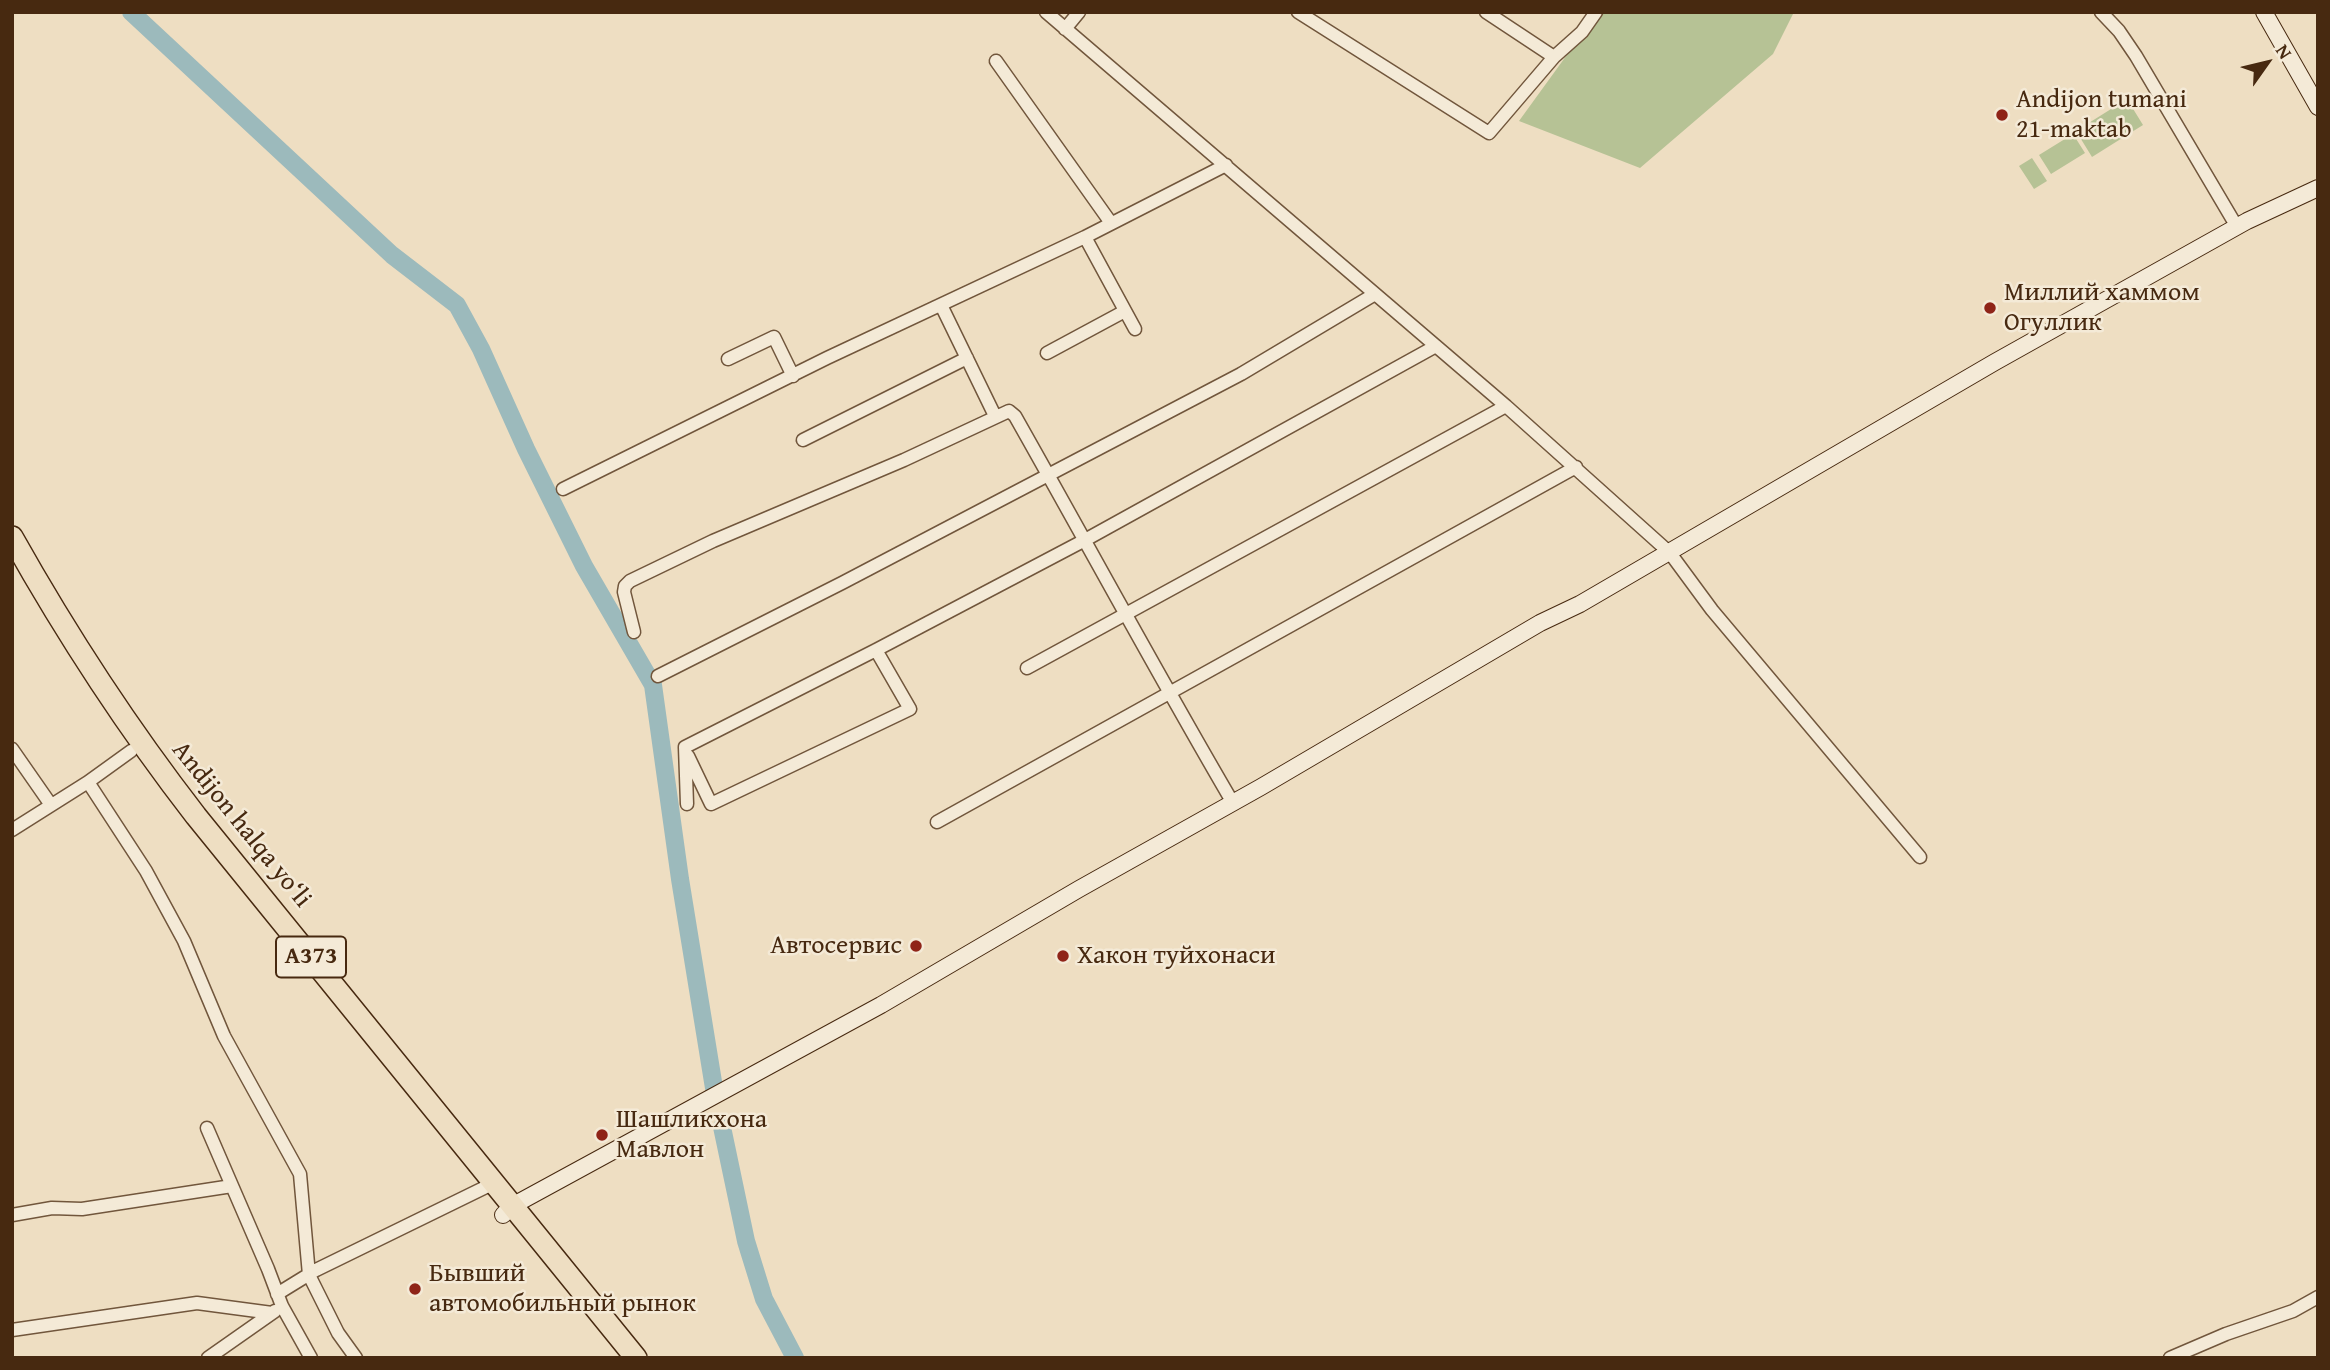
<!DOCTYPE html>
<meta charset="utf-8">
<style>
body{margin:0}
#map{position:relative;width:2330px;height:1370px;overflow:hidden;background:#eedec2;font-family:"Gentium Book Plus",serif}
canvas{display:block}
.frame{position:absolute;inset:0;border:14px solid #472910;pointer-events:none}
.north{position:absolute;left:2232px;top:28px;width:70px;height:70px;-webkit-text-stroke:5px #f4ead7;paint-order:stroke;rotate:56deg;font-size:19px;font-weight:700;line-height:28px;text-align:center;color:#472910}
.north::after{content:'';display:block;margin:auto;width:24px;height:32px;background:#472910;clip-path:polygon(50% 0,100% 100%,50% 72%,0 100%)}
</style>
<div id="map">
<canvas width="2330" height="1370"></canvas>
<div class="frame"></div>
<div class="north">N</div>
</div>
<script>
const ctx = document.querySelector('canvas').getContext('2d');
ctx.lineJoin = 'round';
function fillPath(path, color) {
  ctx.fillStyle = color;
  ctx.fill(path, 'evenodd');
}
function strokePath(path, color, width, dash) {
  ctx.strokeStyle = color;
  ctx.lineWidth = width;
  ctx.lineCap = dash ? 'butt' : 'round';
  ctx.setLineDash(dash || []);
  ctx.stroke(path);
}
function label(font, color, halo, rows, align = 'center') {
  ctx.font = font + ' "Gentium Book Plus",serif';
  ctx.lineWidth = 5;
  ctx.setLineDash([]);
  ctx.textBaseline = 'middle';
  ctx.strokeStyle = halo;
  ctx.fillStyle = color;
  for (const [text, x, y, turn = 0] of rows) {
    ctx.save();
    ctx.translate(x, y);
    ctx.rotate((+turn || 0) * Math.PI / 180);
    ctx.textAlign = isNaN(turn) ? turn : align;
    if (halo) ctx.strokeText(text, 0, 0);
    ctx.fillText(text, 0, 0);
    ctx.restore();
  }
}
fillPath(new Path2D(`
 M1598,12h196l-21,42 -133,114 -121,-47z
 M2127,99l16,26 -51,32 -16,-26z
 M2073,134l12,19 -34,21 -12,-19z
 M2032,158l15,23 -13,8 -15,-23z`), '#b6c295');
strokePath(new Path2D(`
 M131,12l261,243 65,50 24,44 45,100 58,117 69,119 27,194 34,209
 M722,1127l24,114 18,58 31,59`), '#9cbabc', 18);
const street = new Path2D(`
 M1046,12l460,394 164,147 42,57 208,247
 M1298,12l191,121 65,-76 28,-25 14,-20
 M1486,12l68,45
 M2101,12l18,19 17,25 101,171
 M1065,29l14,-17
 M996,61l115,162
 M1085,237l50,92
 M941,305l54,111
 M1047,353l78,-42
 M728,359l46,-22 19,39
 M803,440l164,-82
 M563,489l264,-131 258,-121 141,-72
 M634,632l-10,-40 1,-6 5,-5 83,-40 191,-81 105,-49 6,5c73,129 143,259 218,387
 M1027,668l479,-262
 M658,676l184,-93 399,-209 134,-80
 M12,749l39,56
 M688,756l23,48 199,-95 -34,-59
 M88,782l58,89 38,70 40,95 76,138 9,101 29,58 18,25
 M687,804l-2,-57 191,-97 209,-110 351,-194
 M937,822l639,-355
 M12,830l76,-48 43,-31
 M207,1128l61,141 14,37 29,52
 M12,1215l40,-7 30,1 150,-23
 M277,1294l39,-24 178,-87
 M12,1330l185,-27 75,10
 M208,1358l67,-47
 M2170,1358l56,-24 67,-23 25,-14`);
const secondary = new Path2D(`
 M2264,12l54,95
 M503,1215l9,-9 369,-201 198,-116 182,-102 279,-164 40,-19 415,-242 252,-141 71,-33`);
const highway = new Path2D(`
 M12,537c55,98 115,190 184,279l440,542`);
strokePath(street, '#71563c', 15);
strokePath(secondary, '#472910', 18);
strokePath(highway, '#472910', 24);
strokePath(street, '#f4ead7', 12);
strokePath(secondary, '#f4ead7', 16);
strokePath(highway, '#eedec2', 21);
for (const [x, y, r, color] of [
 [2002,115,7,"#8f2418"],
 [1990,308,7,"#8f2418"],
 [916,946,7,"#8f2418"],
 [1063,956,7,"#8f2418"],
 [602,1135,7,"#8f2418"],
 [415,1289,7,"#8f2418"]
]) {
  const dot = new Path2D();
  dot.arc(x, y, r, 0, 2 * Math.PI);
  ctx.fillStyle = color;
  ctx.fill(dot);
  strokePath(dot, '#f4ead7', 2.5);
}
for (const [x, y, w] of [
 [311,957,70]
]) {
  const box = new Path2D();
  box.roundRect(x - w / 2, y - 20.5, w, 41, 5);
  ctx.fillStyle = '#f4ead7';
  ctx.fill(box);
  strokePath(box, '#472910', 2);
}
label('bold 24px', '#472910', null, [
 ["A373",311,957]
]);
label('26px', '#472910', '#f4ead7', [
 ["Andijon tumani",2016,100],
 ["21-maktab",2016,130],
 ["Миллий хаммом",2004,293],
 ["Огуллик",2004,323],
 ["Автосервис",902,946,"right"],
 ["Хакон туйхонаси",1077,956],
 ["Шашликхона",616,1120],
 ["Мавлон",616,1150],
 ["Бывший",429,1274],
 ["автомобильный рынок",429,1304]
], 'left');
label('26px', '#472910', '#f4ead7', [
 ["Andijon halqa yo‘li",241,825,51]
]);
</script>
